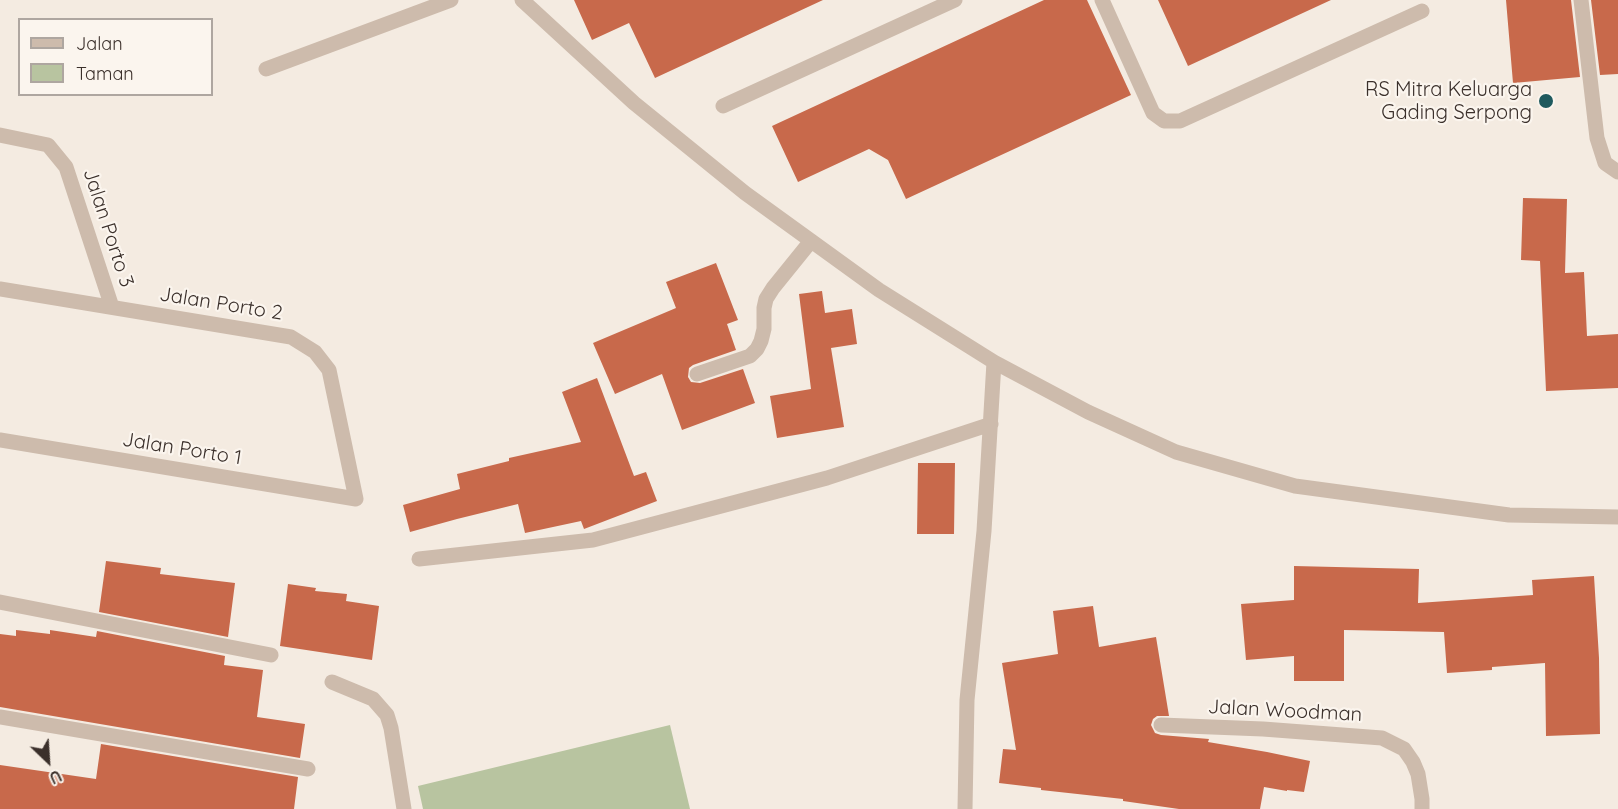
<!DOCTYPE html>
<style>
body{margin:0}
#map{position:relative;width:1618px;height:809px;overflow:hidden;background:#f4ebe1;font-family:Quicksand,sans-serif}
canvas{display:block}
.legend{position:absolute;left:18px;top:18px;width:195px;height:78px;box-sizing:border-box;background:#fbf5ee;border:2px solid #aea6a0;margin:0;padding:8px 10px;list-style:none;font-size:18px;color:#3b302b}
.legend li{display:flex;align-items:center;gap:12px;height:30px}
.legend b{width:30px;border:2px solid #aea6a0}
.north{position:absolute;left:18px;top:731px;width:60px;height:60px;-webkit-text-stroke:4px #fbf5ee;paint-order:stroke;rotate:155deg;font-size:16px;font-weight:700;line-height:24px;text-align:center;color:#3b302b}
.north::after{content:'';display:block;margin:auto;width:21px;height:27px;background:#3b302b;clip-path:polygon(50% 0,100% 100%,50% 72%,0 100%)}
</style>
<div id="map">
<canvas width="1618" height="809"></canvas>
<ul class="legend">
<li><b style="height:8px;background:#cdbbac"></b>Jalan</li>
<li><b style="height:16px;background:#b8c4a0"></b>Taman</li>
</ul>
<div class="north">U</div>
</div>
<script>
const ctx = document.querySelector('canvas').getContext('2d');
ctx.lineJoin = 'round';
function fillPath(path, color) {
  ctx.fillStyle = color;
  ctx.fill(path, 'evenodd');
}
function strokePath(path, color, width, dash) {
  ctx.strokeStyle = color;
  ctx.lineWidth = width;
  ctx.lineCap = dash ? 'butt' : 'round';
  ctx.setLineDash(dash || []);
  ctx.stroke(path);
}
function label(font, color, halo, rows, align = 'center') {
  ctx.font = font + ' Quicksand,sans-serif';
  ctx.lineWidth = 4.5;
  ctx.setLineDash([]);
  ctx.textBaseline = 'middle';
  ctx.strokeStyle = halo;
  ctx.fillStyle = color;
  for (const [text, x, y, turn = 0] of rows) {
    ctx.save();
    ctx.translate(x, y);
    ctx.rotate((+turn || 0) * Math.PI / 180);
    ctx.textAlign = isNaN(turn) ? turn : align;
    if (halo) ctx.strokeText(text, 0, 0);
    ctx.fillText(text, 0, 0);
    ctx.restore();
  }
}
fillPath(new Path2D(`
 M670,725l20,84h-267l-5,-23z`), '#b8c4a0');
fillPath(new Path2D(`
 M574,0h249l-168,78 -26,-55 -37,17z
 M1044,0h43l44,95 -225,104 -18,-39 -19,-11 -71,33 -26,-56z
 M1158,0h173l-143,66z
 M1506,0h65l9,77 -67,6z
 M1591,0h27v74l-18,1z
 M1523,198l44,1 -2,74 19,-1 3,64 31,-2v54l-72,3 -6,-130 -19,-1z
 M716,263l22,57 -11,4 9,26 -43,15 -4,3 -1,9 3,5 9,1 43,-14 12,34 -73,27 -20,-56 -47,20 -22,-51 83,-35 -10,-26z
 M822,291l3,22 27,-4 5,35 -26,4 13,79 -67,11 -7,-42 41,-7 -12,-95z
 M597,378l37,98 12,-4 11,29 -73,28 -3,-8 -56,12 -7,-29 -61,15 -47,13 -7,-27 57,-16 -3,-15 52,-13v-3l72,-16 -19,-50z
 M918,463h37l-1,71h-37z
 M106,561l55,7 -1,6 75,9 -7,54 -129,-25z
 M1294,566l125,3 -1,34 115,-8 -1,-15 62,-4 5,82 1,76 -54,2 -1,-73 -53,4v3l-45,3 -3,-41 -100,-2v51h-50v-25l-48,4 -5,-56 53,-4z
 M288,584l28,4 -1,3 32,3 -1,7 33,5 -7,54 -92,-14z
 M1093,606l6,41 57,-10 13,79h-12l-4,3 -2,6 4,8 6,2 48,4 -1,3 59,10 43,9 -6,31 -17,-2v1l-23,-4 -4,22h-81l-56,-8v-2l-82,-9v-2l-42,-5 4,-34 13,1 -14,-87 56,-9 -5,-43z
 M16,630l34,4v-4l46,7 1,-6 128,25 -1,9 39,5 -6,47 48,7 -5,34 -300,-51v-73l16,2z
 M101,744l197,33 -4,32h-294v-44l96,14z`), '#c8694b');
strokePath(new Path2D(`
 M522,0l112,103 111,90 134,97 115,72 94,50 88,40 119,34 214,29 109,2
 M1102,0l51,113 11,8h16l242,-110
 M1581,0l16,138 8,25 13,9
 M266,69l185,-69
 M723,106l232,-106
 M0,135l48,10 18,22 46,140
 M0,289l291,48 24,15 14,18 27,129 -356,-59
 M697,374l53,-18 7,-7 4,-8 3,-12v-21l2,-9 7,-11 38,-47
 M419,559l174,-19 234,-62 164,-54
 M0,602l271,53
 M332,682l41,17 14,16 4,13 13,81
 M0,717l308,52
 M1161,725l102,4 119,9 22,11 9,13 5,12 4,25v10
 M965,809l2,-109 17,-169 10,-169`), '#cdbbac', 15);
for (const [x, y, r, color] of [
 [1546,101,8,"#1f5a5e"]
]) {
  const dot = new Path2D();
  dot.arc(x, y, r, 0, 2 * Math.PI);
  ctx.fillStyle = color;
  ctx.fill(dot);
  strokePath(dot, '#fbf5ee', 2);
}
label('20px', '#3b302b', '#fbf5ee', [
 ["RS Mitra Keluarga",1532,90],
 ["Gading Serpong",1532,113]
], 'right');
label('20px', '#3b302b', '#fbf5ee', [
 ["Jalan Porto 3",108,228,72],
 ["Jalan Porto 2",221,304,9],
 ["Jalan Porto 1",182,449,9],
 ["Jalan Woodman",1285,711,3]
]);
</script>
